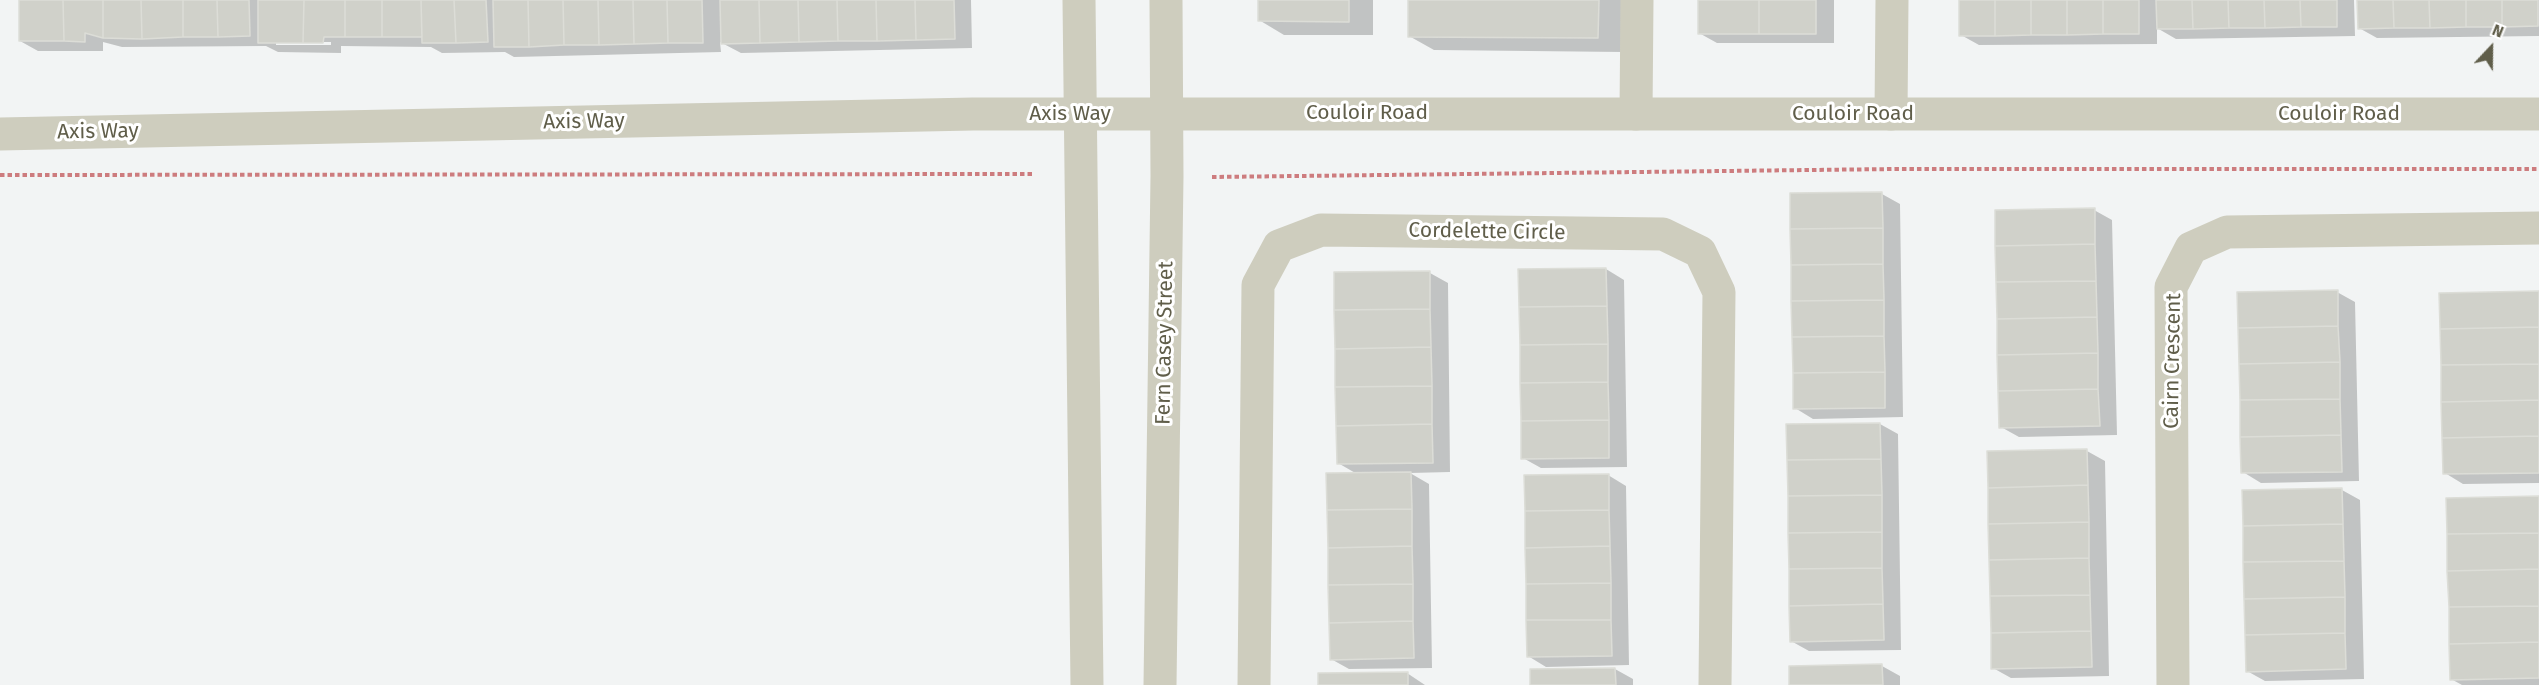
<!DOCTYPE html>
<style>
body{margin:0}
#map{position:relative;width:2539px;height:685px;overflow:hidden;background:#f2f4f4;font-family:"Fira Sans",sans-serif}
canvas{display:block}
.north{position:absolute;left:2461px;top:18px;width:60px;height:60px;-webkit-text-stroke:4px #fff;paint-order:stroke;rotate:22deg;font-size:16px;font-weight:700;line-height:24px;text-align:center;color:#605e4a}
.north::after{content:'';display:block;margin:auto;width:21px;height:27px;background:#605e4a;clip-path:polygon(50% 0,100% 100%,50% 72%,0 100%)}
</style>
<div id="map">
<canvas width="2539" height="685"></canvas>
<div class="north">N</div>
</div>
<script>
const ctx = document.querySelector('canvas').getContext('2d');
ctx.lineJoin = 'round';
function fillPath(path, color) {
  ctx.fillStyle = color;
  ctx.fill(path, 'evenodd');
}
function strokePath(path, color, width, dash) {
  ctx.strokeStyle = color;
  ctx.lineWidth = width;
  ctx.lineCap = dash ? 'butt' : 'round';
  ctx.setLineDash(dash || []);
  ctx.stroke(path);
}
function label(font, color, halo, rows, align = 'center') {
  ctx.font = font + ' "Fira Sans",sans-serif';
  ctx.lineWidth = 6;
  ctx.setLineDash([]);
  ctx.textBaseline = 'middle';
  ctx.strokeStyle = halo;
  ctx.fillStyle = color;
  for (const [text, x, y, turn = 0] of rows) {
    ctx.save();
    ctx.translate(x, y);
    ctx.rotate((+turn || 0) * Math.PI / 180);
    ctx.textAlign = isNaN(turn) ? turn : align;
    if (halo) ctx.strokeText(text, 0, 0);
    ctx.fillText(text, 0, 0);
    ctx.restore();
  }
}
fillPath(new Path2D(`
 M20,0h951l1,48 -231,5 -21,-11 1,10 -207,5 -9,-5 -63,1 -11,-6 -90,-1v7l-63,-1 -12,-6 -144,1 -19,-5v9h-65l-18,-10zM276,42h55v3h-55z
 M1260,0h113v35h-89l-25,-15z
 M1410,0h213v52l-189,-2 -25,-14z
 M1699,0h135v43h-117l-18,-10z
 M1960,0h394l1,36 -179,3 -19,-11v16l-178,1 -18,-10z
 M2359,0h180v36l-162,2 -18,-10z
 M1882,194l18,10 3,213 -90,2 -18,-11z
 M2094,210l18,10 5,215 -98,2 -18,-10z
 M1606,269l18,11 3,187 -86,1 -18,-10z
 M1430,273l18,10 2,189 -40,1 19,11 3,184 -83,1 -18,-10 26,-185 -19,-11z
 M2337,292l18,10 4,179 -98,2 -18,-11z
 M2539,293v190l-76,1 -18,-11z
 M1880,424l18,10 3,216 -92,1 -18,-10 -3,-216z
 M2087,451l18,10 4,215 -98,2 -18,-10z
 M1608,475l18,11 3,179 -83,2 -18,-11z
 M2342,490l18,10 4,179 -99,2 -18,-10z
 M2539,498v187h-77l-11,-6z
 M1882,666l18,10v9h-109z
 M1615,669l18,10v6h-101z
 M1407,673l18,12h-105z`), '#0003');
const building = new Path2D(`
 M19,0h44l1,41h-45z
 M63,0h40v38l-18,-5v9l-21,-1z
 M103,0h38l1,39 -39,-1z
 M141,0h42v37l-41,2z
 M183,0h34l1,37h-35z
 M217,0h32l1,36 -32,1z
 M258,0h46l-1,43h-45z
 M304,0h41v37h-21l-1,6h-20z
 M345,0h37v37h-37z
 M382,0h39l1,37h-40z
 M421,0h33l2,43h-34z
 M454,0h32l2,42 -32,1z
 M493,0h35l1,47h-35z
 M528,0h35l1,45 -35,2z
 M563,0h35l1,45h-35z
 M598,0h35l1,44 -35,1z
 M633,0h34l1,43 -34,1z
 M667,0h35l1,43h-35z
 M720,0h39l1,43 -39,1z
 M759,0h39l1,42 -39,1z
 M798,0h39l1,41 -39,1z
 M837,0h39l1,41h-39z
 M876,0h39l1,40 -39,1z
 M915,0h39l1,39 -39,1z
 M1258,0h91v22l-91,-1z
 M1408,0h191l-1,38 -190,-1z
 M1698,0h61v34h-61z
 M1759,0h57v34h-57z
 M1959,0h36v36h-36z
 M1995,0h36v35l-36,1z
 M2031,0h36v35h-36z
 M2067,0h36v34l-36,1z
 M2103,0h36v34h-36z
 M2156,0h36l1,29h-36z
 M2192,0h36l1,28 -36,1z
 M2228,0h36l1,28h-36z
 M2264,0h36l1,27 -36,1z
 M2300,0h37v27h-36z
 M2357,0h36l1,28 -36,1z
 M2393,0h36l1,28h-36z
 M2429,0h37v27l-36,1z
 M2466,0h36v27h-36z
 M2502,0h36v26l-36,1z
 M1882,192l1,36 -93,1v-36z
 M2095,208v36l-100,2v-36z
 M1883,228v36l-92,1 -1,-36z
 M2095,244l1,37 -100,1 -1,-36z
 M1883,264l1,36 -93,1v-36z
 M1606,268l1,38 -88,1 -1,-38z
 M1430,271v38l-96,1v-38z
 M2096,281l1,36 -100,2 -1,-37z
 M2338,290v36l-100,2 -1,-36z
 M2539,291v36l-99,2 -1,-36z
 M1884,300v36l-92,1 -1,-36z
 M1607,306l1,38 -88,1 -1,-38z
 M1430,309l1,38 -96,2 -1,-39z
 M2097,317l1,36 -101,2v-36z
 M2338,326l2,36 -101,2 -1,-36z
 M2539,327v37l-98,1 -1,-36z
 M1884,336l1,36 -92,1 -1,-36z
 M1608,344v38l-88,1v-38z
 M1431,347l1,39 -97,1v-38z
 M2098,353v36l-100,2 -1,-36z
 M2340,362v37l-100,1 -1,-36z
 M2539,364v36l-98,2v-37z
 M1885,372v36l-92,1v-36z
 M1608,382l1,38 -88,1 -1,-38z
 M1432,386v38l-96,2 -1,-39z
 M2098,389l2,37 -101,2 -1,-37z
 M2340,399l1,36 -101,2v-37z
 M2539,400v36l-97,2 -1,-36z
 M1609,420v38l-88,1v-38z
 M1880,423l1,36 -94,1 -1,-36z
 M1432,424l1,39 -96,1 -1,-38z
 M2341,435l1,37 -101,1 -1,-36z
 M2539,436v37l-96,1 -1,-36z
 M2087,449l1,36 -100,3 -1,-37z
 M1881,459l1,36 -94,1 -1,-36z
 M1411,472l1,37 -85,1 -1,-37z
 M1609,474v36l-84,1 -1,-36z
 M2088,485l1,37 -101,2v-36z
 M2342,488l1,36 -100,2 -1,-36z
 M1882,495v37l-94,1v-37z
 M2539,496v37l-92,1 -1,-36z
 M1412,509v37l-84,2 -1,-38z
 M1609,510l1,36 -85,2v-37z
 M2089,522v36l-100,2 -1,-36z
 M2343,524l1,37 -101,1v-36z
 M1882,532v36l-93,1 -1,-36z
 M2539,533v36l-92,2v-37z
 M1412,546l1,38 -85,1v-37z
 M1610,546l1,37 -85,1 -1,-36z
 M2089,558l1,37 -100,1 -1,-36z
 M2344,561l1,36 -101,2 -1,-37z
 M1882,568l1,36 -94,2v-37z
 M2539,569v37l-90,1 -2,-36z
 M1611,583v37h-85v-36z
 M1413,584v37l-84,2 -1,-38z
 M2090,595l1,36 -100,2 -1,-37z
 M2345,597v36l-100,2 -1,-36z
 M1883,604l1,36 -94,2 -1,-36z
 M2539,606v36l-90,2v-37z
 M1526,620h85l1,36 -85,1z
 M1413,621l1,37 -84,2 -1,-37z
 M2091,631l1,36 -101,2v-36z
 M2345,633l1,36 -100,3 -1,-37z
 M2539,642v36l-89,2 -1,-36z
 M1882,664l1,21h-94v-19z
 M1615,668l1,17h-86v-16z
 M1408,672v13h-90v-12z`);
fillPath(building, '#d0d1ca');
strokePath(building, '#dcddd7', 1.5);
strokePath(new Path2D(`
 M0,175l1034,-1
 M1212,177l683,-8h644`), '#cd7c7e', 4, [4.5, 3]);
strokePath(new Path2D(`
 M1636,114l1,-114
 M1891,114l1,-114
 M1254,685l4,-400 21,-39 42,-16 342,4 37,18 19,40 -4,393
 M2173,685l-2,-398 20,-39 36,-16 312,-4`), '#cecdbe', 33);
strokePath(new Path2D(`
 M1079,0l8,685
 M0,134l973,-20h1566
 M1160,685l7,-509 -1,-176`), '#cecdbe', 33);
label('21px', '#605e4a', '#fff', [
 ["Couloir Road",1367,113],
 ["Axis Way",1070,114],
 ["Couloir Road",1853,114],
 ["Couloir Road",2339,114],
 ["Axis Way",584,122,-1],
 ["Axis Way",98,132,-1],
 ["Cordelette Circle",1487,232,1],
 ["Fern Casey Street",1165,343,-89],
 ["Cairn Crescent",2173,361,-89]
]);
</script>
